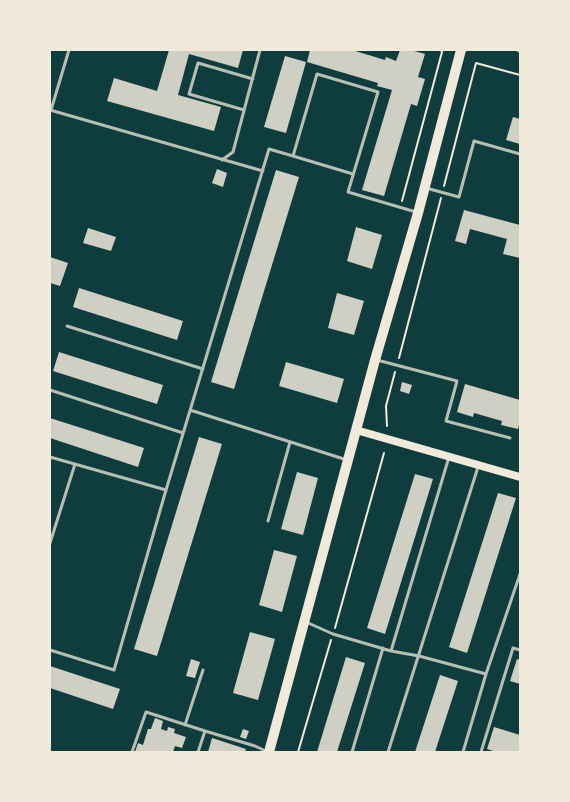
<!DOCTYPE html>
<style>
body{margin:0}
#map{position:relative;width:570px;height:802px;overflow:hidden;background:#0f3d3e;font-family:"PT Sans",sans-serif}
canvas{display:block}
.frame{position:absolute;inset:0;border:51px solid #f1e9da;pointer-events:none}
</style>
<div id="map">
<canvas width="570" height="802"></canvas>
<div class="frame"></div>
</div>
<script>
const ctx = document.querySelector('canvas').getContext('2d');
ctx.lineJoin = 'round';
function fillPath(path, color) {
  ctx.fillStyle = color;
  ctx.fill(path, 'evenodd');
}
function strokePath(path, color, width, dash) {
  ctx.strokeStyle = color;
  ctx.lineWidth = width;
  ctx.lineCap = dash ? 'butt' : 'round';
  ctx.setLineDash(dash || []);
  ctx.stroke(path);
}
fillPath(new Path2D(`
 M169,50h74l-5,18 -49,-14 -11,41 43,12 -7,24 -107,-30 7,-23 43,13z
 M310,50h42l33,10 1,-3 10,4 4,-11h11l14,4 -7,23 7,2 -8,27 -6,-2 -27,92 -22,-6 30,-100 -15,-4 1,-3 -71,-21z
 M285,56l21,6 -20,71 -22,-6z
 M513,117l7,2v25l-14,-4z
 M217,169l10,4 -4,14 -11,-4z
 M276,170l23,7 -65,212 -23,-7z
 M464,210l56,15v33l-17,-4 4,-15 -37,-10 -4,15 -11,-3z
 M356,227l26,8 -10,34 -25,-8z
 M88,228l28,9 -5,14 -28,-8z
 M50,257l18,6 -8,23 -10,-3z
 M79,288l104,33 -6,19 -104,-33z
 M337,293l27,8 -10,34 -26,-7z
 M59,352l104,33 -6,19 -104,-33z
 M286,362l58,17 -7,24 -58,-17z
 M402,382l10,3 -3,9 -9,-3z
 M465,384l55,16v21l-2,8 -17,-4 1,-4 -28,-8 -1,4 -16,-5z
 M50,418l94,30 -6,19 -88,-29z
 M199,437l23,7 -65,212 -23,-7z
 M297,472l21,6 -15,57 -22,-6z
 M415,474l18,5 -48,155 -18,-6z
 M498,493l18,5 -49,155 -18,-6z
 M274,550l23,6 -15,56 -23,-7z
 M250,632l25,7 -17,61 -25,-7z
 M346,657l19,6 -28,89h-20z
 M191,659l9,3 -5,16 -9,-2z
 M517,659l3,1v24l-10,-3z
 M50,666l70,23 -7,20 -63,-21z
 M440,675l18,6 -23,71h-20z
 M155,718l8,3 -2,8 6,2 1,-4 7,2 -1,4 12,4 -4,11 -7,-2 -2,6h-38l3,-9 5,2 5,-16h3z
 M494,727l26,8v17h-24l-9,-3z
 M243,729l6,2 -3,8 -6,-2z
 M212,738l34,11 -1,3h-37z`), '#cfcfc3');
strokePath(new Path2D(`
 M444,186l32,-123 44,12
 M402,201l40,-149 -1,-2
 M399,358l42,-160
 M387,426l-1,-20 9,-34
 M335,628l49,-175
 M298,752l33,-112`), '#f1e9da', 2);
strokePath(new Path2D(`
 M50,110l213,61
 M51,110l18,-60
 M244,110l-55,-16 9,-31 55,16
 M293,156l60,18
 M222,160l11,-8 27,-102
 M426,188l33,9 15,-56 46,13
 M67,326l136,43
 M377,360l80,21 -11,40 64,17
 M50,390l133,43
 M190,410l157,50
 M50,457l116,33
 M268,521l22,-79
 M50,543l25,-79
 M306,622l27,12 58,17 28,5 67,18
 M50,650l64,20 52,-180 103,-341 24,7 24,-82 61,18 -30,100 68,20
 M391,651l58,-194
 M185,725l18,-55
 M132,752l14,-40 59,19 50,15 13,6
 M198,752l7,-21
 M352,752l31,-104
 M388,752l90,-285
 M463,752l23,-78 34,-100
 M481,752l32,-104 7,2`), '#b8beb3', 3);
strokePath(new Path2D(`
 M518,50l2,1`), '#b8beb3', 4);
strokePath(new Path2D(`
 M356,430l164,47`), '#f1e9da', 8);
strokePath(new Path2D(`
 M269,752l106,-392 43,-147 43,-163`), '#f1e9da', 10);
</script>
